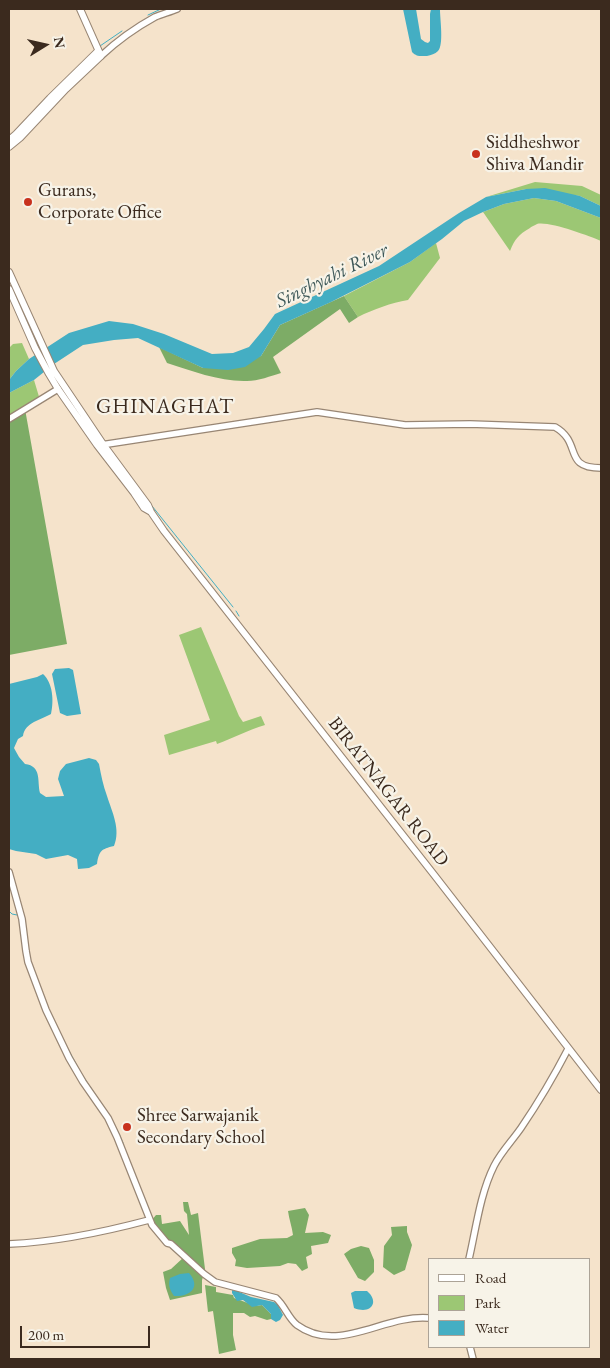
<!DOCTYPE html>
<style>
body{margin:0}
#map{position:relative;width:610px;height:1368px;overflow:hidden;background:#f5e3cb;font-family:"EB Garamond",serif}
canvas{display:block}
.frame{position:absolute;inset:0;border:10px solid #3b2a1e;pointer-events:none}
.legend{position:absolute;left:428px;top:1258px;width:162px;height:90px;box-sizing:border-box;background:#f7f3e8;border:1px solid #aca397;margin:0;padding:6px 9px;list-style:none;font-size:15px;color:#3b2a1e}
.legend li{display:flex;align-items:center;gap:10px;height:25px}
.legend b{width:25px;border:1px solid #aca397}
.north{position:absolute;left:20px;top:20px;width:50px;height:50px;-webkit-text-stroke:4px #f7f3e8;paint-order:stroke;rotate:80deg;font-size:14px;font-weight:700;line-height:20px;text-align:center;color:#3b2a1e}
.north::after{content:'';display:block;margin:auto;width:18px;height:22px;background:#3b2a1e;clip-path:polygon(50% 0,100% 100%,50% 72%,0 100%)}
.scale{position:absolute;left:20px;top:1326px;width:130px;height:22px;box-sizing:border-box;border:2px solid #3b2a1e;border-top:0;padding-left:6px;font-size:15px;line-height:18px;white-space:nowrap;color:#3b2a1e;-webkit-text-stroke:4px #f7f3e8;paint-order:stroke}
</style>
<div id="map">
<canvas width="610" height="1368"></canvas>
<div class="frame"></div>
<ul class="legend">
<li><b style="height:6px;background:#fff"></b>Road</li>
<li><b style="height:14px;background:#9cc774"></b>Park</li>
<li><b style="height:14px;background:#44aec3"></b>Water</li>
</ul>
<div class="north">N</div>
<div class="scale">200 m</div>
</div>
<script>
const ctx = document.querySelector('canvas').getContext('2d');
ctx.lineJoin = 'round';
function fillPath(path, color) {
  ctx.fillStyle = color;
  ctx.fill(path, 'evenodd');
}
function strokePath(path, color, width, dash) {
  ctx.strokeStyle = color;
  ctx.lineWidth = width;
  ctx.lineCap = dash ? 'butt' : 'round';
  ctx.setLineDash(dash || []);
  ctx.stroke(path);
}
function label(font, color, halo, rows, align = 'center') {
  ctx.font = font + ' "EB Garamond",serif';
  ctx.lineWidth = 4.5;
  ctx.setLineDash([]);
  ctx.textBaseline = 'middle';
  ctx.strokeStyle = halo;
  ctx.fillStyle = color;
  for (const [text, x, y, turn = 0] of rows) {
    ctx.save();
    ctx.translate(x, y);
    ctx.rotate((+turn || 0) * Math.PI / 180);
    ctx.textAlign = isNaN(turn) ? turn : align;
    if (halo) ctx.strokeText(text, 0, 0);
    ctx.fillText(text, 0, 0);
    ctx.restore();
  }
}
fillPath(new Path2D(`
 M535,182l47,4 19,9v11l-21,-10 -54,-7 -40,8z
 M534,198l22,3 45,17v23c-12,-5 -52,-20 -64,-17 -2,1 -6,3 -7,4 -12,7 -15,11 -20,23l-27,-39 21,-8z
 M436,243l4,15 -32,42c-17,3 -34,9 -50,17l-14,-21 66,-34z
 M22,343l7,16 -13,12 -7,9v-32l4,-4z
 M34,380l6,20 -31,19v-26z
 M201,627l38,89 4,6 18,-6 4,9c-17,5 -32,13 -48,19l-1,-3 -47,14 -5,-20 46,-15 -31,-85z`), '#9cc774');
fillPath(new Path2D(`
 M344,296l14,21 -9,6 -9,-14 -67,48 8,16c-10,3 -23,8 -34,8 -26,1 -55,-10 -80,-18l-8,-16 44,21 58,-12 19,-31z
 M25,409l42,235 -58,11v-236z
 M183,1202h5l3,13 7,-2 7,56 -1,5 -2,6v13l-32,7 -4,-12 -3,-16 8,-3 13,-12 -13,-13 -20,-23 5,-6h5l1,9 18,-3 9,14 -2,-21 -3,-3z
 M305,1208l4,7 -4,18 18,-1 8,3 -3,8 -17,3 1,8 -6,3 2,11 -6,3 -6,-7 -8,-1 -8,3 -33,2 -12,-2 1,-6 -4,-7v-5l28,-9 27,-1 6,-3c-1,-8 -4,-16 -5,-24z
 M407,1226v6l5,13 -7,25 -11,5 -11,-8 1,-21 8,-11 -1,-8z
 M361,1246l8,2 5,12v12l-9,9 -7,-3 -14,-24 7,-5z
 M205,1285l11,2v5l17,3 1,3 22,8 6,-1 9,9v5l-4,1 -12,-4 -5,1 -6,-4h-11v22l3,15 -17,4 -6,-43 -5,1z`), '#7dac66');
fillPath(new Path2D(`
 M403,9h13l5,30 4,3 3,1 2,-2v-27l1,-5h10l-1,1c0,9 4,35 -2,41 -3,3 -7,4 -11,5 -7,0 -10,1 -15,-4z
 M545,188l35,8 21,10v12l-45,-17 -22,-3 -30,6 -21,8 -19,9 -22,18 -32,23 -79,40 -51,23 -19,31 -16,11 -17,3 -25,-2 -65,-30 -24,2 -31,5 -29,19 -20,16 -25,13v-13l7,-9 13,-12 40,-26 40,-12 24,3 31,10 48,20 21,-1 16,-6 15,-18 11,-15 104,-48 80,-53 27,-16 40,-8z
 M69,668l4,2 8,44 -14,2 -7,-3 -8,-39 3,-5z
 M43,674c10,9 11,27 8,40 -10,6 -26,8 -28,22l-5,3 -4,9 5,9 6,7c17,2 12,17 15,29l6,4 18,-1 -6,-17 2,-8 6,-7 23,-6 7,2 3,4c2,11 4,21 8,32 5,16 14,33 7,50 -13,3 -15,5 -17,18l-8,4 -11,1 -1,-10 -9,-4 -22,4 -10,-5 -20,-3 -7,-2v-165l28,-7z
 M189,1273c13,15 0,24 -15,23 -4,-6 -6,-10 -4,-18l10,-4z
 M232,1290l5,1 14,6 23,5 4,3 5,10 -3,5 -4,2 -5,-3v-5l-9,-9 -10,2 -9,-7 -6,1 -5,-8z
 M355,1291h12c13,11 4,24 -13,17l-3,-15z`), '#44aec3');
strokePath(new Path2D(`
 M148,15l13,-6
 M100,46l22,-15
 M152,506l81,101
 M236,611l3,5
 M9,911l3,3 5,1
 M68,1049c5,9 10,19 15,27 15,23 30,42 40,67
 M133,1170l4,11`), '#44aec3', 1);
const secondary = new Path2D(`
 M101,56c16,-15 34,-28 54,-39 7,-3 15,-5 22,-8
 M9,419l49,-30
 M101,445l216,-33 88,13 65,-1 85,3c28,16 7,41 46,41
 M9,872l13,47 4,32 2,11 18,48 23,48 14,24 25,36 9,19 35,88 15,18 4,1 33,30 11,8 61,16c9,8 12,20 21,27 41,30 87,-11 132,-7
 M9,1244c47,-2 95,-12 140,-24
 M469,1259c7,-30 11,-65 25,-93 7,-14 18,-25 27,-38 17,-25 33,-52 47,-79
 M470,1347l3,12`);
const primary = new Path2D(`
 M9,140l7,-6 34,-36 48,-47
 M9,147l11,-9 46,-49 35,-33 -21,-47
 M9,272l45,99 49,73 45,61 3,7 13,19 271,345 166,214
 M9,289l26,59 14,26 9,15 39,56 37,48 10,15 7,4`);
strokePath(secondary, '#988674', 8);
strokePath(primary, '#988674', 8);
strokePath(secondary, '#fff', 5.5);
strokePath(primary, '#fff', 6);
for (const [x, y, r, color] of [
 [476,154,5,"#c8321e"],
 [28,202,5,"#c8321e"],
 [127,1127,5,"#c8321e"]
]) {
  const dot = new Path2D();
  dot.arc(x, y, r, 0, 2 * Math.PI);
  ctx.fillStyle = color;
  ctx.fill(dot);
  strokePath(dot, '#f7f3e8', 2);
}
label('19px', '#3b2a1e', '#f7f3e8', [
 ["Siddheshwor",486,143],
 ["Shiva Mandir",486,165],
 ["Gurans,",38,191],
 ["Corporate Office",38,213],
 ["Shree Sarwajanik",137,1116],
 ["Secondary School",137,1138]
], 'left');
label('19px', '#3b2a1e', '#f7f3e8', [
 ["BIRATNAGAR ROAD",388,792,52]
]);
label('italic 20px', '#3e5858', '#f7f3e8', [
 ["Singhyahi River",332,276,-26]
]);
ctx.letterSpacing = '1px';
label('21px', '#3b2a1e', '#f7f3e8', [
 ["GHINAGHAT",165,407]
]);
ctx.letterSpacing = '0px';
</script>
